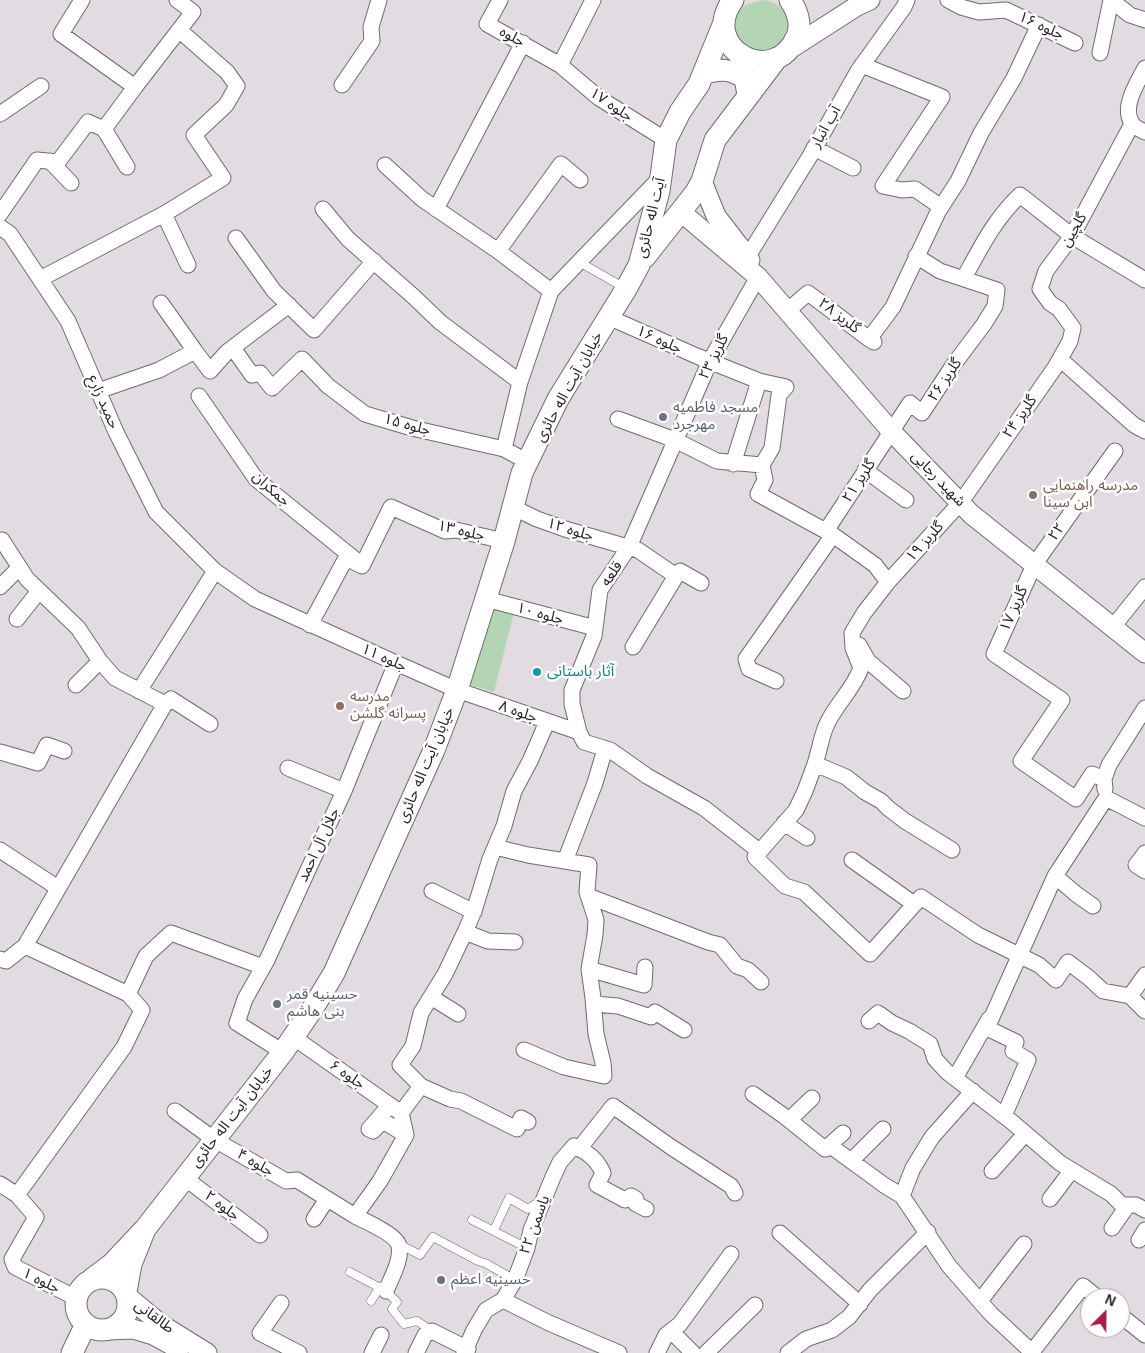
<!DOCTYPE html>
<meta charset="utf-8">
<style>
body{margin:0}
#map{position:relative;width:1145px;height:1353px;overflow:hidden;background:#e2dce2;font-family:Arial,sans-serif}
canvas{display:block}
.north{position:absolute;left:1080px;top:1288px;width:50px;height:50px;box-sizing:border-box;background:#fff;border:1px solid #a8a7a8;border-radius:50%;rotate:23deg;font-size:14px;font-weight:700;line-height:20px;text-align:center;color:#252326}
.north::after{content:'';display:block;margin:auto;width:18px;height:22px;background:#ab184b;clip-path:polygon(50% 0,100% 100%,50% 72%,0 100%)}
</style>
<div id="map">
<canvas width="1145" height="1353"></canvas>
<div class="north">N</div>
</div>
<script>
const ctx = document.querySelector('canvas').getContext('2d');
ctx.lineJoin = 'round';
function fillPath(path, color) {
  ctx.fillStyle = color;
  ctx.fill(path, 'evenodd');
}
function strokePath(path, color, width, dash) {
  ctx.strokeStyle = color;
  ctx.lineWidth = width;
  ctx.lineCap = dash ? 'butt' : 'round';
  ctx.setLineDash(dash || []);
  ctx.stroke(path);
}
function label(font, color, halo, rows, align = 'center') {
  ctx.font = font + ' Arial,"Noto Sans Arabic",sans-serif';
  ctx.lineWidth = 5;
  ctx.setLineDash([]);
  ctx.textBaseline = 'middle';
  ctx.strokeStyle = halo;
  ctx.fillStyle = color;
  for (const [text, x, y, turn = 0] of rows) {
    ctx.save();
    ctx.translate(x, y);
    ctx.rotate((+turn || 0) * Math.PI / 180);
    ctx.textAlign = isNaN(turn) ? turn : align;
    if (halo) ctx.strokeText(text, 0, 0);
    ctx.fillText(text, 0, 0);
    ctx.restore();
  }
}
fillPath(new Path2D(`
 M766,0c23,7 24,20 19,41l-18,12 -26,-9c-15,-27 -6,-40 25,-44z
 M493,608l21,4 -20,80 -26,-8z`), '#b3d5b3');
const service = new Path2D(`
 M579,262l46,26
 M472,1220l55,28
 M494,1230l15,-32 19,11 13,-9
 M399,1244l21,11 13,-18 45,24 7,2 30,17
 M350,1272l36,19 11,11 -5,7 12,15 13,-3 15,10
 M371,1301l9,-14`);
const minor = new Path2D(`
 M500,0l-13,24 73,41 39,33 67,42
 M948,0l13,7 18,5 27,-2 69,33
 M1100,53l11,-53 19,15 15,5
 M560,65l33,-65
 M862,65l80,32 -59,89 19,4 13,-1 26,18
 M1145,68c-7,14 -24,39 -13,55 2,4 9,7 13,9
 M342,85l30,-44 -1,-14 8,-27
 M135,87l58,-75 -16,-12
 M0,114l41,-28
 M104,129l23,38
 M814,148l39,20
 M50,161l21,22
 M385,165l37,34 76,52 53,40
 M323,209l25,30 66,58 26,25 80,60
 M436,209l87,-166
 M0,214l37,-54 21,2 30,-40 16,7 31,-42 -74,-53 21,-34
 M164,214l24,51
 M0,227l10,7 58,87 48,111 40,80 59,59
 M236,238l38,53 40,39 60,-69
 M498,251l63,-87 19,16
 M748,256l62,-100 48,-85 46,-64 3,-7
 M758,277l-48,84 -81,186 -29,43 -6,46 -22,54v14l7,28 5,10 26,8 37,26 57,32 55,43
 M964,278c17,-31 30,-58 56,-83l52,41 73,44
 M40,279l124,-65 59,-36 -29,-43 32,-30 11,-19 -10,-14 -48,-42
 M161,303l34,48
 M787,311l21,-18 61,46
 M608,317l91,40 60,24 27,6 -7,8 -7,53 -10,17 3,15 -7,14 75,41 42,30 13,17
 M874,342l-5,-3 24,-32 45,-95 20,-31 23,-48 33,-55 25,-53
 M233,348l19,27 8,-2 12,15 30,-29 26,27 37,28 47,14 92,21 24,13
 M1060,359l74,66 11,6
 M98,391l61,-21 36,-19 15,20 17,-19 62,-47
 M199,396l57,83 101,82
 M618,419l57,21 42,21 45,4
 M504,449l16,-67 31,-91 110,-114
 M733,464l26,-83
 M865,470l41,30
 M512,507l25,12 28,10 73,21 38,26 4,-5 21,12
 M826,531l84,-128 12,10 32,-49 30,-40 11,-18 2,-16 -57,-19 -24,-15
 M0,542l2,-2 25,39 51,49 22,33 15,17 50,26 6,-5 39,25
 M0,587l19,-19
 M486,599l109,29
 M17,619l22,-28
 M310,625l36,-67 16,8 29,-59 54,24 11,-1 48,11
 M1112,628l33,-41
 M859,645l9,16 35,30
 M633,647l43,-71
 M776,681l-27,-12 -3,-10 87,-124
 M76,685l24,-24
 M139,691l76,-120 40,28 141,64 61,27 122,42
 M165,704l-140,242 103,48 18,-38 25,-23 92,34
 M0,752l38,11 9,-18 17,6
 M815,764l-10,27 -9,19 -41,47 30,29 19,6 66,62 51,-57 57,38 61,30 17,15 12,-18 21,16 14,13 27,5 15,15
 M288,768l56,23
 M1104,779l-12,-5 -16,25 -55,-38 41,-61 -68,-46 40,-89 81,-114
 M1105,789l-1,-10 5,-14 36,-57
 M784,823l23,15
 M495,847l33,8 37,6 30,-78 10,-34
 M0,850l58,38
 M952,850l-47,-29 -17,-13 -7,-7 -16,-9 -19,-15 -31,-13c4,-12 6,-26 11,-38 9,-21 27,-36 35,-58l-8,-20 -1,-15 12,-20 24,-31 73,-80 95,-136 14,-25 3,-13 -14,-19 -9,-6 -10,-14 6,-18 26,-35 60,-112
 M1145,853l-9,12 9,6
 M852,860l62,44
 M1055,876l21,18 17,12
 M432,891l42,21
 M588,896l120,46 12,3 17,21 11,4 13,12
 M465,932l23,9 27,1
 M0,959l6,2 19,-15
 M589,969l55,16 1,-18
 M1130,996l15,-21
 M431,997l27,17
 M594,1004l24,2 33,11 4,-5 29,18
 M869,1021l9,-8 14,10 17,8 21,13 5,15 12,13 65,50 48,41 51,31 11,11h14l9,5
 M293,1037l108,76
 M524,1050l40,17 40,9 -1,-13 -7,-29 -3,-36 -4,-29 6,-34 1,-15 -9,-28 2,-27 -24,-4
 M283,1052l-46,-29 8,-24 22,-39 77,-169 52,-128
 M955,1078l34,-59
 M421,1086l29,13 11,2 56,28 4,-11 7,4
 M973,1091l-41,46 -19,31 -11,28 47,70 42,48 42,39
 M753,1094l31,22 41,33 7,-2 52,38 18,11
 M390,1105l-21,24 4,2 10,-10 23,14
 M1007,1109l21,-49 -15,-9 3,-9 -29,-14 68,-152 51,-78 39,20
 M175,1111l40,29 71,41 11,-1 58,36 25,-35 26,-46 -5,-22
 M401,1113l20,-27 -21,-21 13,-19 8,-33 24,-39 20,-42 9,-21 16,-52 14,-33 10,-35 16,-30 17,-39
 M789,1120l23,-22
 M579,1149l34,-43 58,41 60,39 4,7
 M825,1149l18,-16
 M851,1161l32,-32
 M992,1171l33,-37
 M183,1180l11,5 66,50
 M0,1184l17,11 19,22 -24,42 3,8 61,31
 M17,1195l107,-148 18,-37 -14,-16
 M1050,1199l22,-29
 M355,1216c10,5 42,19 44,30 3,14 -8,32 -13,45
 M314,1219l13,-20
 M1112,1228l16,-23
 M780,1233l80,71
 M1139,1240l6,-10
 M503,1300l46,23 70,30
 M980,1301l44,-57
 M281,1303l-21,30 39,20
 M1120,1315l25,20
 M671,1331l22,22
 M1032,1352l51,-66 15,12
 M372,1353l9,-18
 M416,1353l9,-18 7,-4 36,18
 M464,1353l10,-23 12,-20 17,-10 12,-20 12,-32 4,-18 22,-53 7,-15 14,-16c13,6 23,13 29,27l-6,12 28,15 6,-4 5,3v5l10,5
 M657,1353l9,-18 14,-11 51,-70
 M706,1353l49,-48
 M788,1353l18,-14 26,-9 17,-13 21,-27 58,-58`);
const tertiary = new Path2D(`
 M793,47l64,-41 13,-6
 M702,181l14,35 34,44
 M681,212l77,65 133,154 80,83 174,139
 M127,1296l35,29 45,28
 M107,1330l26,-1 20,6 26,14`);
const secondary = new Path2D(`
 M733,0c-35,48 41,90 64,36 5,-12 0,-26 -7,-36
 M703,74c17,-6 27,-5 42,4l3,17
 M645,257l51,-65 6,-11 13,-41 62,-82
 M145,1229l138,-177 30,-44 21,-35 100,-223 23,-60 47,-149 18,-68 36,-74 68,-110 13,-24 20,-74 7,-51 14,-28 19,-28 24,-59
 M76 1304a26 26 0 1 1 52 0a26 26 0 1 1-52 0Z
 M92,1279l20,-15 33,-35 -14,35 -5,28
 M72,1353l14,-29`);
strokePath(service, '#6f6b70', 9);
strokePath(minor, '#6f6b70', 17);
strokePath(tertiary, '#6f6b70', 21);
strokePath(secondary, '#6f6b70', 23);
strokePath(service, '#fff', 8);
strokePath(minor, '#fff', 15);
strokePath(tertiary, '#fff', 19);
strokePath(secondary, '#fff', 21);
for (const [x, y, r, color] of [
 [663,417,5,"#6b7280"],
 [1033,495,5,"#8d6e63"],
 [537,672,5,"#0f9aa8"],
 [340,706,5,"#8d6e63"],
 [277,1004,5,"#6b7280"],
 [441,1280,5,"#6b7280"]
]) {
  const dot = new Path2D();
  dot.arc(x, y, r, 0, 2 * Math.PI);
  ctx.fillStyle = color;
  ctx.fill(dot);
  strokePath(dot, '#fff', 2);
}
label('15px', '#252326', '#fff', [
 ["جلوه ۱۶",1041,26,25],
 ["جلوه",512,37,29],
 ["جلوه ۱۷",611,105,34],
 ["آب انبار",826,127,-60],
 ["آیت اله حائری",651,218,-76],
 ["گلچین",1074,230,-59],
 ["گلریز ۲۸",839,316,37],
 ["جلوه ۱۶",659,340,24],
 ["گلریز ۲۳",714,357,-63],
 ["گلریز ۲۶",945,380,-56],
 ["خیابان آیت اله حائری",569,387,-61],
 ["حمید زارع",103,402,66],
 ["گلریز ۲۴",1020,417,-55],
 ["جلوه ۱۵",407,425,15],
 ["شهید رجایی",938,479,46],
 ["گلریز ۲۱",859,481,-57],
 ["جمکران",271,489,42],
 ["جلوه ۱۲",570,530,17],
 ["جلوه ۱۳",461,531,13],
 ["۲۲",1057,532,-54],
 ["گلریز ۱۹",925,542,-48],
 ["قلعه",612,574,-56],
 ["گلریز ۱۷",1014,609,-66],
 ["جلوه ۱۰",540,614,15],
 ["جلوه ۱۱",384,658,24],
 ["جلوه ۸",518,712,19],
 ["خیابان آیت اله حائری",426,765,-67],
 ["جلال آل احمد",319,845,-65],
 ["جلوه ۶",347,1075,35],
 ["خیابان آیت اله حائری",232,1117,-52],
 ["جلوه ۴",255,1163,30],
 ["جلوه ۲",222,1206,37],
 ["یاسمن ۲۲",535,1225,-70],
 ["جلوه ۱",41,1281,26],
 ["طالقانی",154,1317,37]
]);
label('15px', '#5b616d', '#fff', [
 ["مسجد فاطمیه",673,408],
 ["مهرجرد",673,425],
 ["حسینیه قمر",287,995],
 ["بنی هاشم",287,1012],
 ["حسینیه اعظم",451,1280]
], 'left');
label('15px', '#785e54', '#fff', [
 ["مدرسه راهنمایی",1043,486],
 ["ابن سینا",1043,503],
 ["مدرسه",350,697],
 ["پسرانه گلشن",350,714]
], 'left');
label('15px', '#0d838f', '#fff', [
 ["آثار باستانی",547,672]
], 'left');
</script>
